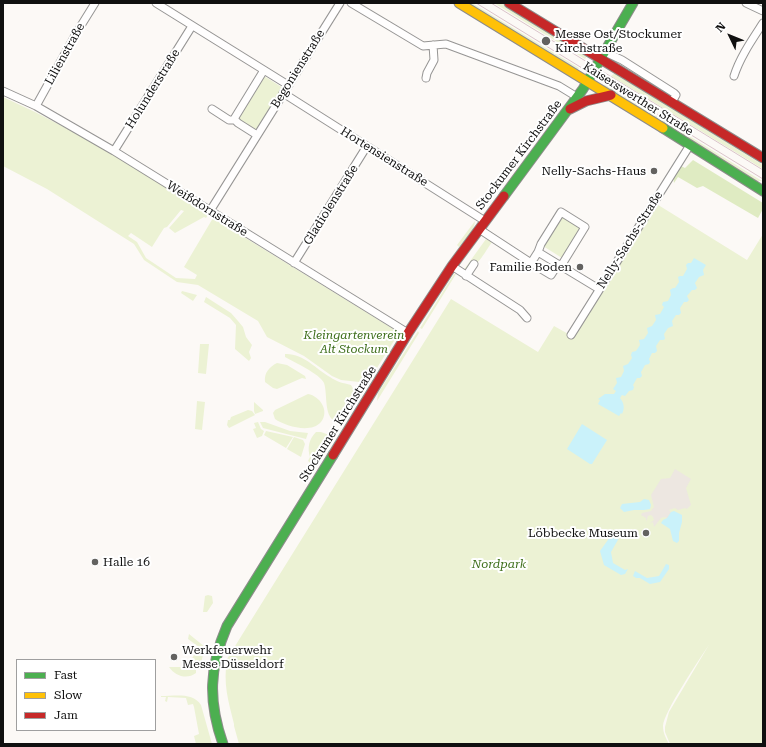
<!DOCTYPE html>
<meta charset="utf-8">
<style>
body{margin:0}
#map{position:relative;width:766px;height:747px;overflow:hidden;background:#fcf9f6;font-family:"Roboto Serif",serif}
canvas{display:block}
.frame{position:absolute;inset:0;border:4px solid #101010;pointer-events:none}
.legend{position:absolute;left:16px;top:659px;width:140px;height:72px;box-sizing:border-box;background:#fff;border:1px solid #9f9f9f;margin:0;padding:5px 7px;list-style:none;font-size:12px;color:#101010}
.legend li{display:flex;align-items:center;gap:8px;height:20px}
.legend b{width:20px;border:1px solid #9f9f9f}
.north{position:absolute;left:710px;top:16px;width:40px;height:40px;-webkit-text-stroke:3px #fff;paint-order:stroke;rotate:313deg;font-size:11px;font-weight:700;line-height:16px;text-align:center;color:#101010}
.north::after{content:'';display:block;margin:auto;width:14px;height:18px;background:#101010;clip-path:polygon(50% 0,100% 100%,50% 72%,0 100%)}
</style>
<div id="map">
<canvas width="766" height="747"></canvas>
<div class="frame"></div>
<ul class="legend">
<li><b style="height:5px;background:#4caf50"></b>Fast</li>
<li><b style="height:5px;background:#ffc107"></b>Slow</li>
<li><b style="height:5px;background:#c62828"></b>Jam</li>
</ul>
<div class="north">N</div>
</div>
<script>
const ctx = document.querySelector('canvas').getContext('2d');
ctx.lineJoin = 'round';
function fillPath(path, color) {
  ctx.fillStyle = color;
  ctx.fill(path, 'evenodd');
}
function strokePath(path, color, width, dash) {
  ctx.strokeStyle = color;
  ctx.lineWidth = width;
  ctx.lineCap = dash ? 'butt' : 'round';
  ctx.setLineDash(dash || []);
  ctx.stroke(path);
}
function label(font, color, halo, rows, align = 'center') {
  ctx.font = font + ' "Roboto Serif",serif';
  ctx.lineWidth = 4;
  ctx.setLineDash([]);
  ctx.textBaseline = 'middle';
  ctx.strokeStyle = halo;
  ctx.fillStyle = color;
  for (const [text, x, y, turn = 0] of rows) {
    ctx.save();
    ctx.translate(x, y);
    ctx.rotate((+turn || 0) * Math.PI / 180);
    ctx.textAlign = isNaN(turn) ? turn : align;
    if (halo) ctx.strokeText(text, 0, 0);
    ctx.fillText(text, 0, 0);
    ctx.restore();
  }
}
fillPath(new Path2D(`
 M466,3h6l107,65 -2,3z
 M494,3h7l86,53 -2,3z
 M615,73l148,92v4l-152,-93z
 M264,76l19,12 -27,43 -19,-12z
 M605,84l157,97h-7l-152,-94z
 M3,97l32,15 48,25 126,76 -3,5 -2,-1 -29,16 -6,-5 15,-17 -3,-1 -14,17 -3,1 -12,19 -21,-14 -3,3 9,6 9,16 30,20 19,1 2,-4 -13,-8 29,-49 182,112 2,6 -27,43 -11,3 -18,-2 -9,-4 -28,-20 -37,-19 -9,-16 -60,-36 -21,-3 -33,-22 -10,-16 -87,-55 -44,-23z
 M655,203l92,57 16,-26v510h-93l-5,-12v-5l4,-15 41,-69c-10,16 -46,68 -47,83 0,7 3,12 6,18h-430l-5,-18v-2c-6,-24 -11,-40 -7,-65l224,-360 87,53 16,-26 18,10z
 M561,216l19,12 -18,30 -19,-12z
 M475,221c0,9 -10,18 -16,26l-2,-2z
 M486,239l6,3c-7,10 -16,28 -29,29z
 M454,274h2l-34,55 -2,-1z
 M182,291l15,4 -4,6 -12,-8z
 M206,297l25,16 7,8 5,6 3,10 6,8 -3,7 2,6 -2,3 -14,-12 1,-24 -6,-7 -26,-16z
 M418,331l1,2 -42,68 1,-8z
 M200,344h9l-3,30 -8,-1z
 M285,354c18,-1 31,15 45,23 7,5 13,6 21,8l6,11 -19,26c-15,-2 -10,-28 -14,-39 -4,-9 -30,-21 -39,-26z
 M277,363l10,2 18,11 1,3 -4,-1 -25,11 -4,-1 -8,-6c-1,-9 4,-15 12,-19z
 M308,394c12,2 22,17 13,28 -10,12 -36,4 -46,-3l-2,-6 2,-3z
 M197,401l8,1 -3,28 -7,-1z
 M254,402l9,8v1l-8,3 -1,-3z
 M248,410l4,1 3,4 -26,13 -2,-3 1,-5h2l1,-3z
 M258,422l3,7 3,2 -2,5 -5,2 -4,-9 3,-1 -2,-5z
 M260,422h5l25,9 18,2 -2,6 -43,-11z
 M266,431l27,6 -7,11 -22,-13z
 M316,432h5l8,3 -17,29 -4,-3 2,-4c-3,-9 -1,-18 6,-25z
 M294,437l9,3 2,4 -4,13 -14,-8z
 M208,595l4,1 1,7 -6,9h-4l2,-16z
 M189,634l16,13 -4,16 -5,7v3c-9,7 -21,3 -27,-6h18l1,-2 11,-18 -11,-8z
 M161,696c14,0 32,-4 40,9l11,39h-16l-2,-8 5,-2 -5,-27 -1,-3 -5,1 -2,-7 -18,-1 -1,5 -2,-1 1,-4h-5z`), '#ecf2d4');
fillPath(new Path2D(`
 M693,160l70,43v6l-5,9 -55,-32 -6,2 -19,-11 -4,6 -1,-7 6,-11 6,3z`), '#dfebc2');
fillPath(new Path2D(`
 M675,469l16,10 -5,9 5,17 -4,4 -2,-1 -7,2 -3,-2 -6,2 2,2 -4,6 -3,-1 -3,1 -7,9 -1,-5 -4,2 5,-4 -1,-3 -2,-2 -3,1 -2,6v-4l-5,-3 1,-2 9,-2 3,-4 -3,-12 10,-16 9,-1z`), '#ede7e1');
fillPath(new Path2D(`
 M694,258l12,7 -3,5 1,5 -5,2 -4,6 2,5 -2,2h-3l-5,6 2,4 -2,2h-3l-4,6 1,5 -2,2h-3l-4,6 1,5 -5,2 -4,6 1,5 -2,1h-3l-4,6 1,5 -2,2h-3l-3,6 1,3 -1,2 -4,1 -4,7 1,4 -2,2h-3l-4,7 1,2 -1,3 -4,1 -4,5 -3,-1 -2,3c4,5 5,10 2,16l-1,-1 -2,3 -21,-12 2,-4 -2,-1 7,-5h9l2,-3 -3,-2 4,-6 -1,-5 5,-1 3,-6 -1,-5 5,-2 4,-6 -1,-3 1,-3 4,-1 4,-6 -1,-5 5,-1 4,-6 -1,-5 5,-2 4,-6 -1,-5 5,-1 4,-7 -2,-2 1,-3 5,-1 3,-6 -1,-5 3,-2h2l4,-6 -1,-5 2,-1h3l4,-7 -1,-4 2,-2h3z
 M582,424l25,16 -15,24h-2l-23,-15z
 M644,499l5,1 2,5 -1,4 -6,1h-10l-10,2 -4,-4 2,-4 18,-2z
 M674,511l8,4v7l-3,11v8l-2,2 -4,-2 -3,-12 -9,-6 2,-3 4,-2 4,-6z
 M610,537l9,1 -8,14 2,11 12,7 3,-1 -3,5 -4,1 -17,-10 -4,-14z
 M666,564l3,1v4l-9,13 -10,2 -10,-6h-4l-3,-2 2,-5 12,7 12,-2z`), '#caf2fa');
const street = new Path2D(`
 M156,3l132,82
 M351,3l72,43 23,-2 113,42 18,11
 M746,3l17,8
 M605,52l17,8 52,33 2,2 -4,7
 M734,76c6,-19 18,-36 29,-53
 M426,78l1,-5 7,-13 -1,-15
 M3,91l33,15 78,45 294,182
 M283,93l202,128
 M36,106l41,-74 18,-29
 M212,109l17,11h6
 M257,135l-19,-12 -4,-4 30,-49
 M114,151l78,-125
 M210,211l130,-208
 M479,229l52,34
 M538,252l-7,11 20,12 7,-11
 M294,263l73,-117
 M452,266l68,44 7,8
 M561,266l-23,-14 3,-8 20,-32 24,15 -24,39 38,23
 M466,276l8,-12
 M571,335l119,-190`);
const fast = new Path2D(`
 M663,128l100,63
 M504,196l79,-107 50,-86
 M223,744c-15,-43 -14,-76 4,-118l106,-171`);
const slow = new Path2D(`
 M459,3l204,125`);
const jam = new Path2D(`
 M509,3l254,155
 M570,109l16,-8 25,-6
 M333,455l75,-122 44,-67 52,-70`);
strokePath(street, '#969594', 9);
strokePath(fast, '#8d8c8a', 11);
strokePath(slow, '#8d8c8a', 11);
strokePath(jam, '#8d8c8a', 11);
strokePath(street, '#fffefe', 7);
strokePath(fast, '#4caf50', 9);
strokePath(slow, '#ffc107', 9);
strokePath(jam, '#c62828', 9);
strokePath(new Path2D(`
 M476,3l287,176
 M491,3l272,167`), '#dac4c9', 1);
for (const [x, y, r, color] of [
 [546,41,5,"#636260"],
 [654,171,4,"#636260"],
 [580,267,4,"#636260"],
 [646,533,4,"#636260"],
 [95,562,4,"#636260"],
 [174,657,4,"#636260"]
]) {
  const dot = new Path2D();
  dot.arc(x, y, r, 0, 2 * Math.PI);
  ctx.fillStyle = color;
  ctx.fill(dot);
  strokePath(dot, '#fff', 1.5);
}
label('12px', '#101010', '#fff', [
 ["Messe Ost/Stockumer",555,34],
 ["Kirchstraße",555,48],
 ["Nelly-Sachs-Haus",646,171,"right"],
 ["Familie Boden",572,267,"right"],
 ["Löbbecke Museum",638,533,"right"],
 ["Halle 16",103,562],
 ["Werkfeuerwehr",182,650],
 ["Messe Düsseldorf",182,664]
], 'left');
label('12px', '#101010', '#fff', [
 ["Lilienstraße",65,54,-61],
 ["Begonienstraße",298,69,-58],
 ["Holunderstraße",153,89,-58],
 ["Kaiserswerther Straße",638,99,32],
 ["Stockumer Kirchstraße",519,155,-53],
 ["Hortensienstraße",384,157,32],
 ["Gladiolenstraße",331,205,-58],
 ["Weißdornstraße",207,209,32],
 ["Nelly-Sachs-Straße",630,240,-58],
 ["Stockumer Kirchstraße",338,424,-58]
]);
label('italic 12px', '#3d6e1a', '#fff', [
 ["Kleingartenverein",354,335],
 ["Alt Stockum",354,349],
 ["Nordpark",499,564]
]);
</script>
